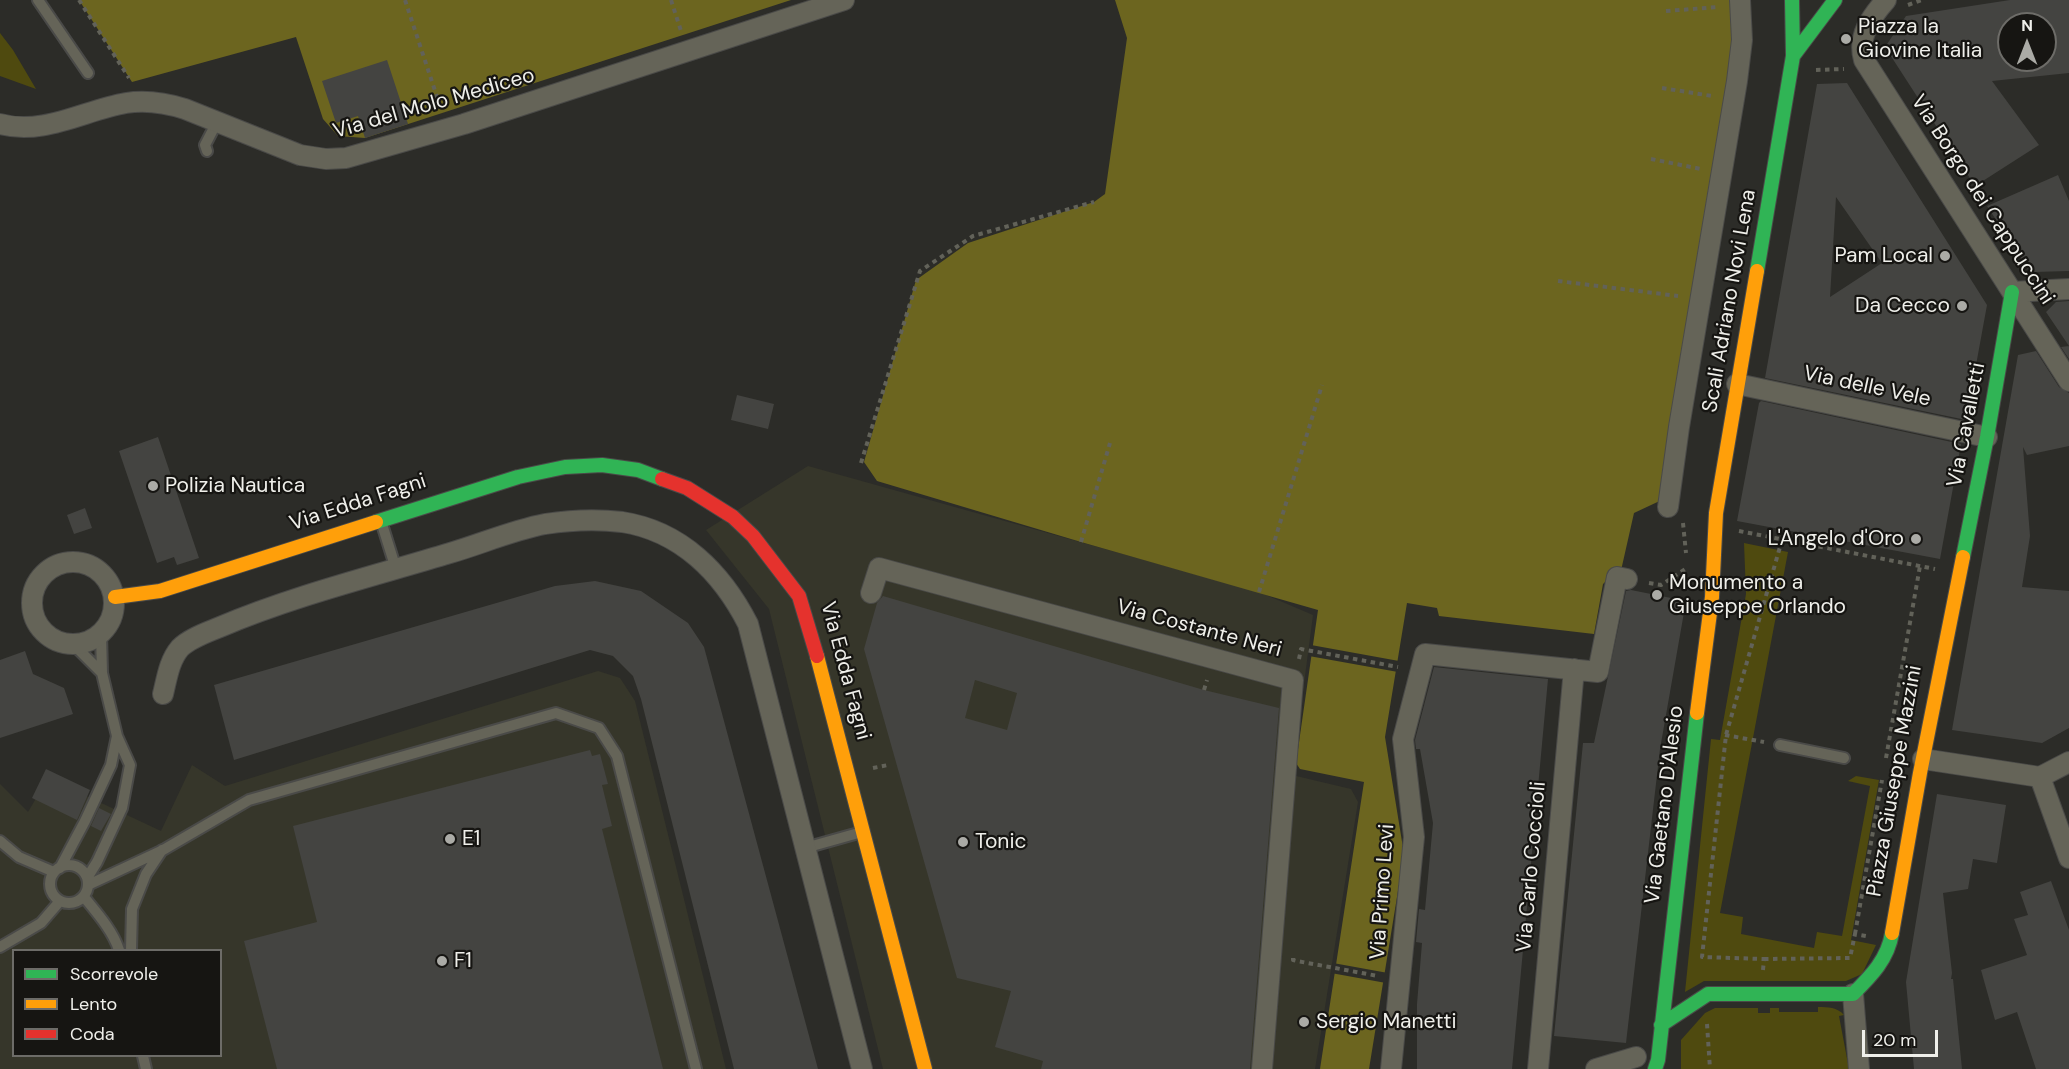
<!DOCTYPE html>
<style>
body{margin:0}
#map{position:relative;width:2069px;height:1069px;overflow:hidden;background:#2c2c28;font-family:"DM Sans",sans-serif}
canvas{display:block}
.legend{position:absolute;left:12px;top:949px;width:210px;height:108px;box-sizing:border-box;background:#161512;border:2px solid #6d6c68;margin:0;padding:8px 10px;list-style:none;font-size:18px;color:#efefea}
.legend li{display:flex;align-items:center;gap:12px;height:30px}
.legend b{width:30px;border:2px solid #6d6c68}
.north{position:absolute;left:1997px;top:12px;width:60px;height:60px;box-sizing:border-box;background:#161512;border:2px solid #6d6c68;border-radius:50%;rotate:0deg;font-size:16px;font-weight:700;line-height:24px;text-align:center;color:#efefea}
.north::after{content:'';display:block;margin:auto;width:21px;height:27px;background:#ababa6;clip-path:polygon(50% 0,100% 100%,50% 72%,0 100%)}
.scale{position:absolute;left:1862px;top:1030px;width:76px;height:27px;box-sizing:border-box;border:3px solid #efefea;border-top:0;padding-left:8px;font-size:18px;line-height:21px;white-space:nowrap;color:#efefea;-webkit-text-stroke:4px #161512;paint-order:stroke}
</style>
<div id="map">
<canvas width="2069" height="1069"></canvas>
<ul class="legend">
<li><b style="height:8px;background:#30b455"></b>Scorrevole</li>
<li><b style="height:8px;background:#ff9f0a"></b>Lento</li>
<li><b style="height:8px;background:#e5322d"></b>Coda</li>
</ul>
<div class="north">N</div>
<div class="scale">20 m</div>
</div>
<script>
const ctx = document.querySelector('canvas').getContext('2d');
ctx.lineJoin = 'round';
function fillPath(path, color) {
  ctx.fillStyle = color;
  ctx.fill(path, 'evenodd');
}
function strokePath(path, color, width, dash) {
  ctx.strokeStyle = color;
  ctx.lineWidth = width;
  ctx.lineCap = dash ? 'butt' : 'round';
  ctx.setLineDash(dash || []);
  ctx.stroke(path);
}
function label(font, color, halo, rows, align = 'center') {
  ctx.font = font + ' "DM Sans",sans-serif';
  ctx.lineWidth = 4.5;
  ctx.setLineDash([]);
  ctx.textBaseline = 'middle';
  ctx.strokeStyle = halo;
  ctx.fillStyle = color;
  for (const [text, x, y, turn = 0] of rows) {
    ctx.save();
    ctx.translate(x, y);
    ctx.rotate((+turn || 0) * Math.PI / 180);
    ctx.textAlign = isNaN(turn) ? turn : align;
    if (halo) ctx.strokeText(text, 0, 0);
    ctx.fillText(text, 0, 0);
    ctx.restore();
  }
}
fillPath(new Path2D(`
 M808,466l451,126 54,23 -21,160 59,14 7,13 -43,267h-432l-114,-460 -63,-79z
 M598,671l22,7 15,23 91,368h-726v-285l28,28 20,-34 113,53 31,-66 33,21zM14,950h206v106h-206z`), '#36362a');
fillPath(new Path2D(`
 M0,33l13,17 23,39 -36,-13z
 M1744,543l44,9 -68,361 23,4 -2,17 73,14 3,-16 25,4 28,-150 -22,-5 8,-5 23,4 -28,160 25,5 -14,29 -16,7h-142l-19,11 26,-253 9,1 26,-146z
 M1818,1007c10,0 19,0 26,8l-5,1 10,53h-168v-29l24,-27 10,-5h43v5h12v-5h9v4h39z`), '#4f4a0f');
fillPath(new Path2D(`
 M79,0h712l-426,138 -27,-2 -15,-17 -27,-82 -164,45z
 M1115,0h620l2,51 -71,447 -32,15 -14,62 -14,6 -3,3 -9,50 -155,-18 -2,-8 -30,-5 -22,134 19,117 -35,215h-49l44,-287 -64,-13 -4,-6 22,-153 -237,-68 -204,-61 -13,-19 52,-182 52,-37 126,-41 11,-8 22,-156z`), '#6c651f');
fillPath(new Path2D(`
 M1311,645l88,16 -1,11 -89,-16z
 M1333,963l55,10 -2,10 -55,-10z`), '#2c2c28');
fillPath(new Path2D(`
 M2010,0h59v73l-77,8 47,64 -64,41 -90,-139 21,-31zM2009,24h36v36h-36z
 M387,60l21,64 -43,14 -7,-22 -22,7 -14,-42z
 M1847,83l140,222 -21,115 -201,-42 52,-294zM1836,197l46,66 -52,34z
 M2058,175l11,26v70l-35,1 -6,-3 -41,-63z
 M2069,301v58l-8,-12 8,-1 -23,-34 10,-10z
 M2036,351l23,36 10,6v53l-42,9 -4,-8 7,89 -8,51 47,4v137l-27,15 -90,-13 66,-375z
 M737,395l37,9 -6,25 -37,-9z
 M1761,401l200,43 -21,115 -203,-38 22,-118z
 M158,437l41,121 -22,7 -3,-8 -17,6 -38,-112z
 M85,508l7,20 -18,6 -7,-19z
 M595,581l46,10 47,32 16,24 114,422h-84l-93,-370 -8,-23 -20,-20 -23,-6 -356,110 -20,-75 341,-99z
 M1631,590l55,11 -26,148 -34,294 -72,-7 29,-293h11l32,-152z
 M883,596l321,94 75,18 -29,361h-209l2,-8 -48,-14 16,-56 -54,-13 -93,-329 13,-46zM975,680l42,13 -10,37 -42,-12z
 M25,651l8,23 31,14 9,26 -73,24v-78z
 M1434,667l114,12 -36,390h-95v-65l5,-61 -6,-1 3,-33 6,1 8,-87 -13,-74h-4l-1,-9z
 M590,750l2,6 8,-2 8,30 -6,1 10,41 -10,3 61,240h-386l-33,-128 73,-19 -24,-96z
 M46,769l44,21 -13,30 -45,-22z
 M1937,794l69,11 -9,58 -24,-4 -5,30 -25,4 9,80 -1,6h2l9,90h-48l-8,-87z
 M99,808l12,6 -10,17 -10,-5z
 M2051,881l18,49v139h-33l-19,-57 -22,8 -14,-50 46,-15 -13,-36 14,-4 -8,-23z`), '#444441');
const lane = new Path2D(`
 M38,0l50,73
 M207,151l-2,-6 12,-23
 M381,521l15,48
 M74,645l28,28
 M1780,745l64,13
 M0,841l19,16 35,15
 M805,848l57,-16
 M50 884a19 19 0 1 1 38 0a19 19 0 1 1-38 0Z
 M60,868l25,-47 26,-56 6,-29
 M87,878l10,-16 25,-54 8,-43 -13,-29 -15,-63 -1,-40
 M88,885l75,-35 86,-50 307,-87 43,15 18,28 79,313
 M84,897c13,16 29,34 35,53
 M0,947l41,-24 19,-22
 M131,950l1,-41 14,-35 16,-24
 M143,1056l3,13`);
const street = new Path2D(`
 M1886,0c-15,17 -29,36 -22,60l205,321
 M0,124c43,12 85,-14 126,-21 19,-3 40,0 59,6l115,46 26,4 20,-1 118,-34 380,-124
 M2012,292l57,-3
 M1737,384l250,53
 M1668,507l11,-80 58,-346 5,-41 -2,-40
 M32 603a41 41 0 1 1 82 0a41 41 0 1 1-82 0Z
 M871,593l8,-25 414,112 -31,389
 M163,694c4,-16 6,-33 17,-46 10,-10 28,-16 40,-21 73,-31 154,-51 230,-74 31,-9 63,-23 95,-29 26,-4 52,-5 77,-2 59,9 100,51 126,102l114,445
 M1923,759l117,18 29,-15
 M2040,777l29,81
 M1853,994l6,75
 M1391,1069l23,-232 -11,-98 22,-85 173,18 19,-95 10,2
 M1538,1069l36,-400
 M1596,1069l40,-12`);
const fast = new Path2D(`
 M1793,56l42,-56
 M1757,271l36,-215 -1,-56
 M376,522l142,-45 47,-10 37,-2 36,5 24,9
 M1963,557l24,-120 25,-145
 M1661,1025l47,-31h145c18,-18 35,-35 39,-61
 M1655,1069l3,-9 39,-347`);
const slow = new Path2D(`
 M115,597l45,-6 216,-69
 M817,656l108,413
 M1697,713l15,-116 4,-84 41,-242
 M1892,933l28,-160 43,-216`);
const jam = new Path2D(`
 M662,479l25,9 46,29 20,19 46,60 18,60`);
strokePath(lane, '#4a4a48', 14);
strokePath(street, '#4a4a48', 22);
strokePath(fast, '#4a4a48', 16);
strokePath(slow, '#4a4a48', 16);
strokePath(jam, '#4a4a48', 16);
strokePath(new Path2D(`
 M79,0l50,78
 M405,0l36,109
 M671,0l10,31
 M1908,5l14,-5
 M1666,11l53,-4
 M1816,70l28,-1
 M1662,88l50,8
 M1651,159l50,10
 M1558,281l120,15
 M861,463l59,-192 53,-35 121,-34
 M1683,523l3,30
 M1739,531l196,38
 M1081,542l29,-99
 M1649,583l12,2 26,-17
 M1259,592l63,-207
 M1299,659l2,-10 97,18
 M1204,690l3,-10
 M1725,735l39,7
 M1886,758l34,-192
 M873,768l15,-3
 M1855,934l27,-154
 M1293,958v2l4,1 81,15
 M1764,959l86,-1 5,-24 11,2
 M1763,970l1,-11 -62,-2 24,-222 56,-195
 M1707,1024l3,45`), '#626259', 4, [4.5, 4.5]);
strokePath(lane, '#656458', 10);
strokePath(street, '#656458', 20);
strokePath(fast, '#30b455', 14);
strokePath(slow, '#ff9f0a', 14);
strokePath(jam, '#e5322d', 14);
for (const [x, y, r, color] of [
 [1846,39,6,"#ababa6"],
 [1945,256,6,"#ababa6"],
 [1962,306,6,"#ababa6"],
 [153,486,6,"#ababa6"],
 [1916,539,6,"#ababa6"],
 [1657,595,6,"#ababa6"],
 [450,839,6,"#ababa6"],
 [963,842,6,"#ababa6"],
 [442,961,6,"#ababa6"],
 [1304,1022,6,"#ababa6"]
]) {
  const dot = new Path2D();
  dot.arc(x, y, r, 0, 2 * Math.PI);
  ctx.fillStyle = color;
  ctx.fill(dot);
  strokePath(dot, '#161512', 2);
}
label('21px', '#efefea', '#161512', [
 ["Piazza la",1858,27],
 ["Giovine Italia",1858,51],
 ["Pam Local",1933,256,"right"],
 ["Da Cecco",1950,306,"right"],
 ["Polizia Nautica",165,486],
 ["L'Angelo d'Oro",1904,539,"right"],
 ["Monumento a",1669,583],
 ["Giuseppe Orlando",1669,607],
 ["E1",462,839],
 ["Tonic",975,842],
 ["F1",454,961],
 ["Sergio Manetti",1316,1022]
], 'left');
label('21px', '#efefea', '#161512', [
 ["Via del Molo Mediceo",434,104,-16],
 ["Via Borgo dei Cappuccini",1982,200,57],
 ["Scali Adriano Novi Lena",1730,301,-80],
 ["Via delle Vele",1867,387,12],
 ["Via Cavalletti",1967,425,-79],
 ["Via Edda Fagni",358,503,-18],
 ["Via Costante Neri",1199,629,15],
 ["Via Edda Fagni",845,671,75],
 ["Piazza Giuseppe Mazzini",1895,781,-80],
 ["Via Gaetano D'Alesio",1665,805,-83],
 ["Via Carlo Coccioli",1532,867,-85],
 ["Via Primo Levi",1383,892,-86]
]);
</script>
